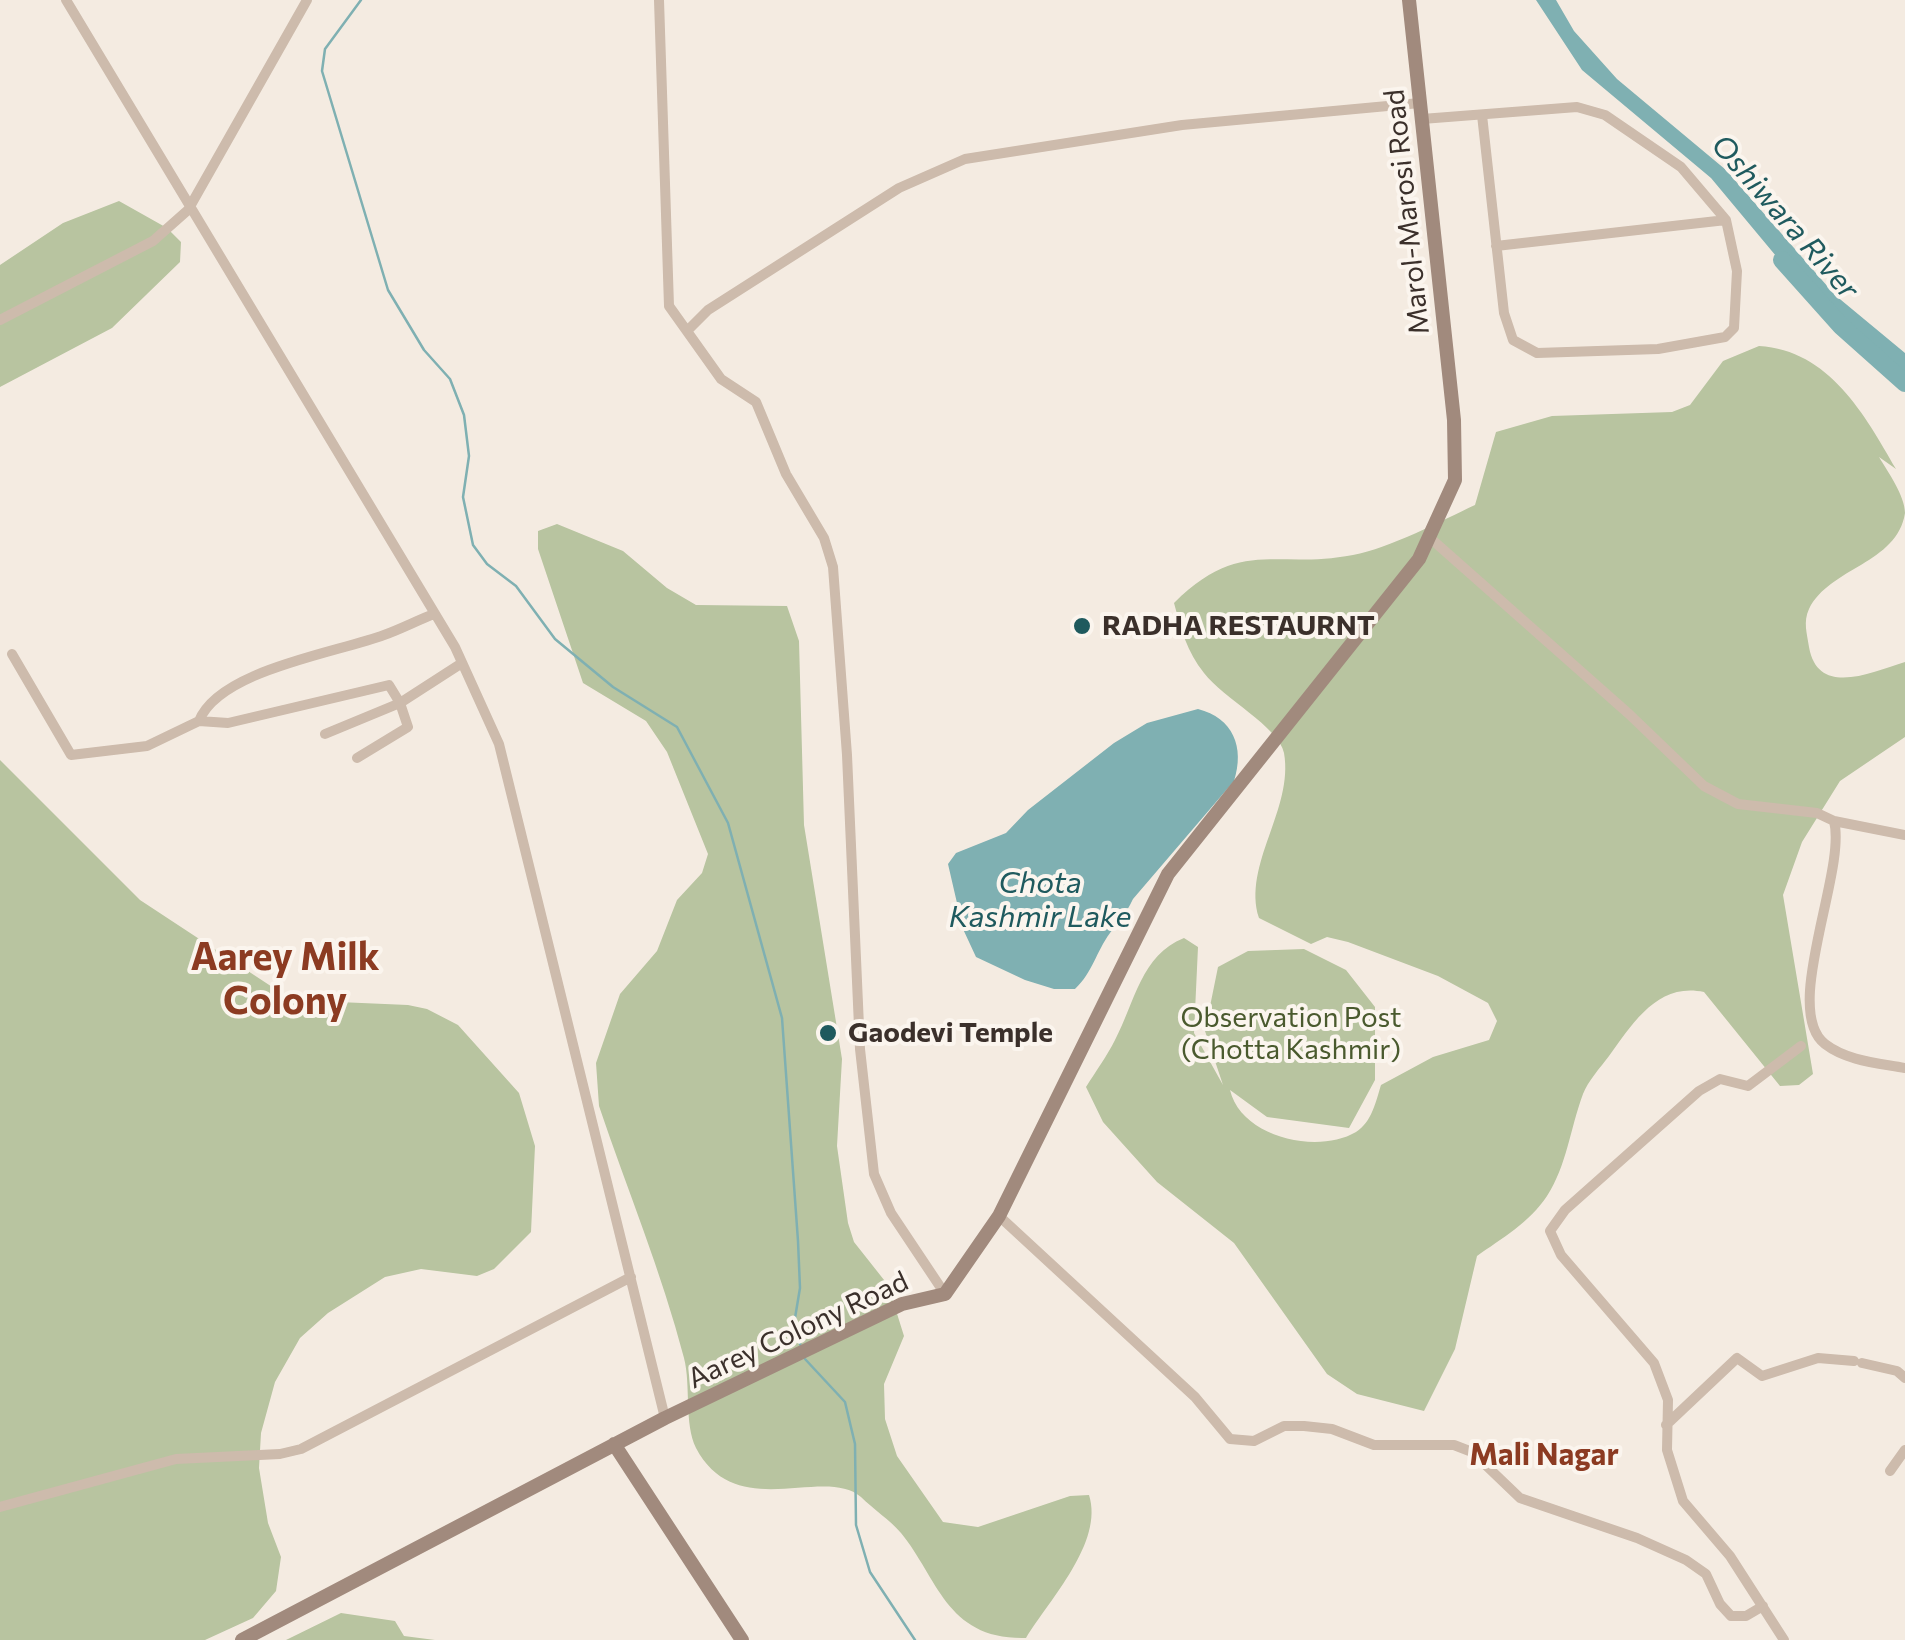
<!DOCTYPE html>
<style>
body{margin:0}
canvas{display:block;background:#f4ebe1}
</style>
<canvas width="1905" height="1640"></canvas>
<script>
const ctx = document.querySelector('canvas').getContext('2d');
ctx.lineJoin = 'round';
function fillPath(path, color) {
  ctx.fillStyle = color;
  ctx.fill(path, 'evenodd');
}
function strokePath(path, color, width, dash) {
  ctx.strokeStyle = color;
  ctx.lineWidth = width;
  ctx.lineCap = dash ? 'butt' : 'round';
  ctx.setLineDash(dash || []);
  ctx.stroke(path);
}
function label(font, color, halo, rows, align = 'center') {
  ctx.font = font + ' Commissioner,sans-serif';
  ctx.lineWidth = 8;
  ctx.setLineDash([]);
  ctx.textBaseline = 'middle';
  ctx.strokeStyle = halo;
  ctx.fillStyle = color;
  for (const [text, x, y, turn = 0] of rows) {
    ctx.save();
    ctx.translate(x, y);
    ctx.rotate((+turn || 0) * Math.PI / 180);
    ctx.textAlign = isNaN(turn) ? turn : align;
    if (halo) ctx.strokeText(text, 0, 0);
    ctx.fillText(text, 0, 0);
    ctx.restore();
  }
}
fillPath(new Path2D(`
 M119,201l48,27 14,14 -1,20 -68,66 -112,59v-122l63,-42z
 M1759,346c70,4 106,69 137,123l-17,-12c9,15 26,39 26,56 -8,51 -75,54 -96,96 -6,13 -2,24 0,38 9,51 63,25 96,15v75l-65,44 -38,61 -19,53 30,179 -14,11 -19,1 -76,-94c-46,-10 -71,31 -95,64 -9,12 -21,25 -26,38 -13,35 -16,71 -36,102 -17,26 -46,43 -70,60l-22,93 -31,62 -67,-17 -30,-20 -93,-131 -77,-61 -54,-60 -17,-35c10,-16 21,-31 29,-47 20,-38 26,-85 69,-102l14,9 -4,86 29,52 -18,-54 13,-64 30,-16 56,-2 42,21 29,37v73l-26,48 -82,-11 -37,-27c11,47 87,65 126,42 16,-10 20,-31 25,-47l52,-28 56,-17 8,-19 -9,-18 -50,-27 -90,-34 -21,-5 -16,7 -52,-26c-17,-53 35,-109 25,-165 -5,-26 -61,-55 -80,-80 -17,-21 -23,-44 -30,-70 67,-66 100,-33 179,-48 37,-7 88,-34 122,-50l21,-73 56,-16 120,-4 18,-7 33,-44z
 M557,524l66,27 44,37 29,17 91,1 12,35 5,184 38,234 -5,87 11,77 6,19 34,43 16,51 -20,48 1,35 12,37 46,66 35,5 92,-31 19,-1c15,47 -39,104 -63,143 -80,2 -88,-60 -125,-105 -11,-13 -28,-24 -40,-36 -37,-32 -125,27 -165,-49 -12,-24 -5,-63 -12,-90 -22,-85 -57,-169 -85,-252l-3,-43 24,-69 37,-43 20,-51 25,-27 6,-19 -41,-102 -21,-31 -63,-38 -45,-134v-18z
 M0,760l140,140 152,100 116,5 19,4 31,16 61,68 16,53 -4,86 -37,37 -17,7 -56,-7 -36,8 -57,36 -28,25 -25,44 -14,51 -2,35 9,55 13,34 -5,34 -23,27 -48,22h-205z
 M341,1613l54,8 9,15 31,4h-149z`), '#b8c4a0');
fillPath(new Path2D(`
 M1536,0h20l18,31 43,48 109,91 109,125 70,58v37l-124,-128 -70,-84 -129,-108z
 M1198,709c35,9 47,38 36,72l-101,118c-7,15 -14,22 -23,34 -14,19 -17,39 -35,56h-21l-29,-9 -49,-23 -13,-28 -15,-65 8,-11 50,-20 22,-23 86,-67 33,-20z`), '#7fb0b2');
strokePath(new Path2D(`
 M361,0l-36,49 -3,22 66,219 36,60 26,29 14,36 5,41 -6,41 10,48 14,19 29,22 39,53 58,48 64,40 51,96 54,195 16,223 2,47 -6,36 7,23
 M805,1359l40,43 10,42 1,81 14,47 45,68`), '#7fb0b2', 2.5);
strokePath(new Path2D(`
 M1782,260l59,66 64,57`), '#7fb0b2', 18);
strokePath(new Path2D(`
 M66,0l389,647 44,97 166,674
 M659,0l10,306 52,73 35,23 30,72 38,64 9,29 14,188 13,294 14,125 17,39 54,81
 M1422,119l155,-12 28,8 76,52 45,53 11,51 -3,57 -9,9 -67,12 -121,4 -24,-13 -9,-27 -22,-198
 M1496,246l230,-26
 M0,320l153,-79 35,-31 119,-210
 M688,330l20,-20 191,-122 66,-29 217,-34 238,-22
 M1429,537l200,177 75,72 34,18 79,9 17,8 71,14
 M434,614c-16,6 -33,15 -50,21 -48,18 -165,35 -185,86l29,2 161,-38 11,18 62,-40
 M12,654l59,101 76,-9 52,-25
 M325,734l75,-31 8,24 -51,31
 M1834,821c13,50 -53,189 -9,223 22,17 53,19 80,24
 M999,1216l196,181 35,42 24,2 30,-15h20l28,3 42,16h80l18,7 48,46 117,40 49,22 20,14 14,30 11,12h15l17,-10
 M1862,1363l35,8 8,7
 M1666,1425l71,-67 25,18 56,-18 36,3
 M1890,1471l15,-21
 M0,1507l176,-48 104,-5 21,-5 330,-172
 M1784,1640l-54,-84 -47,-55 -16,-51 1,-50 -14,-37 -93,-108 -11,-24 15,-21 134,-119 21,-12 28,7 53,-40`), '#cdbbac', 10);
strokePath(new Path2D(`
 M614,1444l128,196
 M242,1640l423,-222 237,-114 43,-10 54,-78 169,-342 251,-315 36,-79 -1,-60 -45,-420`), '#a18a7d', 14);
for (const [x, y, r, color] of [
 [1082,626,10,"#1f5a5e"],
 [828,1033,10,"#1f5a5e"]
]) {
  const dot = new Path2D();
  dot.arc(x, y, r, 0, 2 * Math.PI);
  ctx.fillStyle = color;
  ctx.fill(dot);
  strokePath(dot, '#fbf5ee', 4);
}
label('28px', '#3b302b', '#fbf5ee', [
 ["Marol-Marosi Road",1407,212,-96],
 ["Aarey Colony Road",798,1330,-25]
]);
label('bold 28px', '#3b302b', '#fbf5ee', [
 ["RADHA RESTAURNT",1102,626],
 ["Gaodevi Temple",848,1033]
], 'left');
label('28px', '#4a5a2e', '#fbf5ee', [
 ["Observation Post",1291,1018],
 ["(Chotta Kashmir)",1291,1050]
]);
label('italic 30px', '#1f5a5e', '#fbf5ee', [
 ["Oshiwara River",1785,217,49],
 ["Chota",1040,883],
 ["Kashmir Lake",1040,917]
]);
label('bold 30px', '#8c3b22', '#fbf5ee', [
 ["Mali Nagar",1544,1455]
]);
label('bold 38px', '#8c3b22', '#fbf5ee', [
 ["Aarey Milk",285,957],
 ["Colony",285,1001]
]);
</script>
